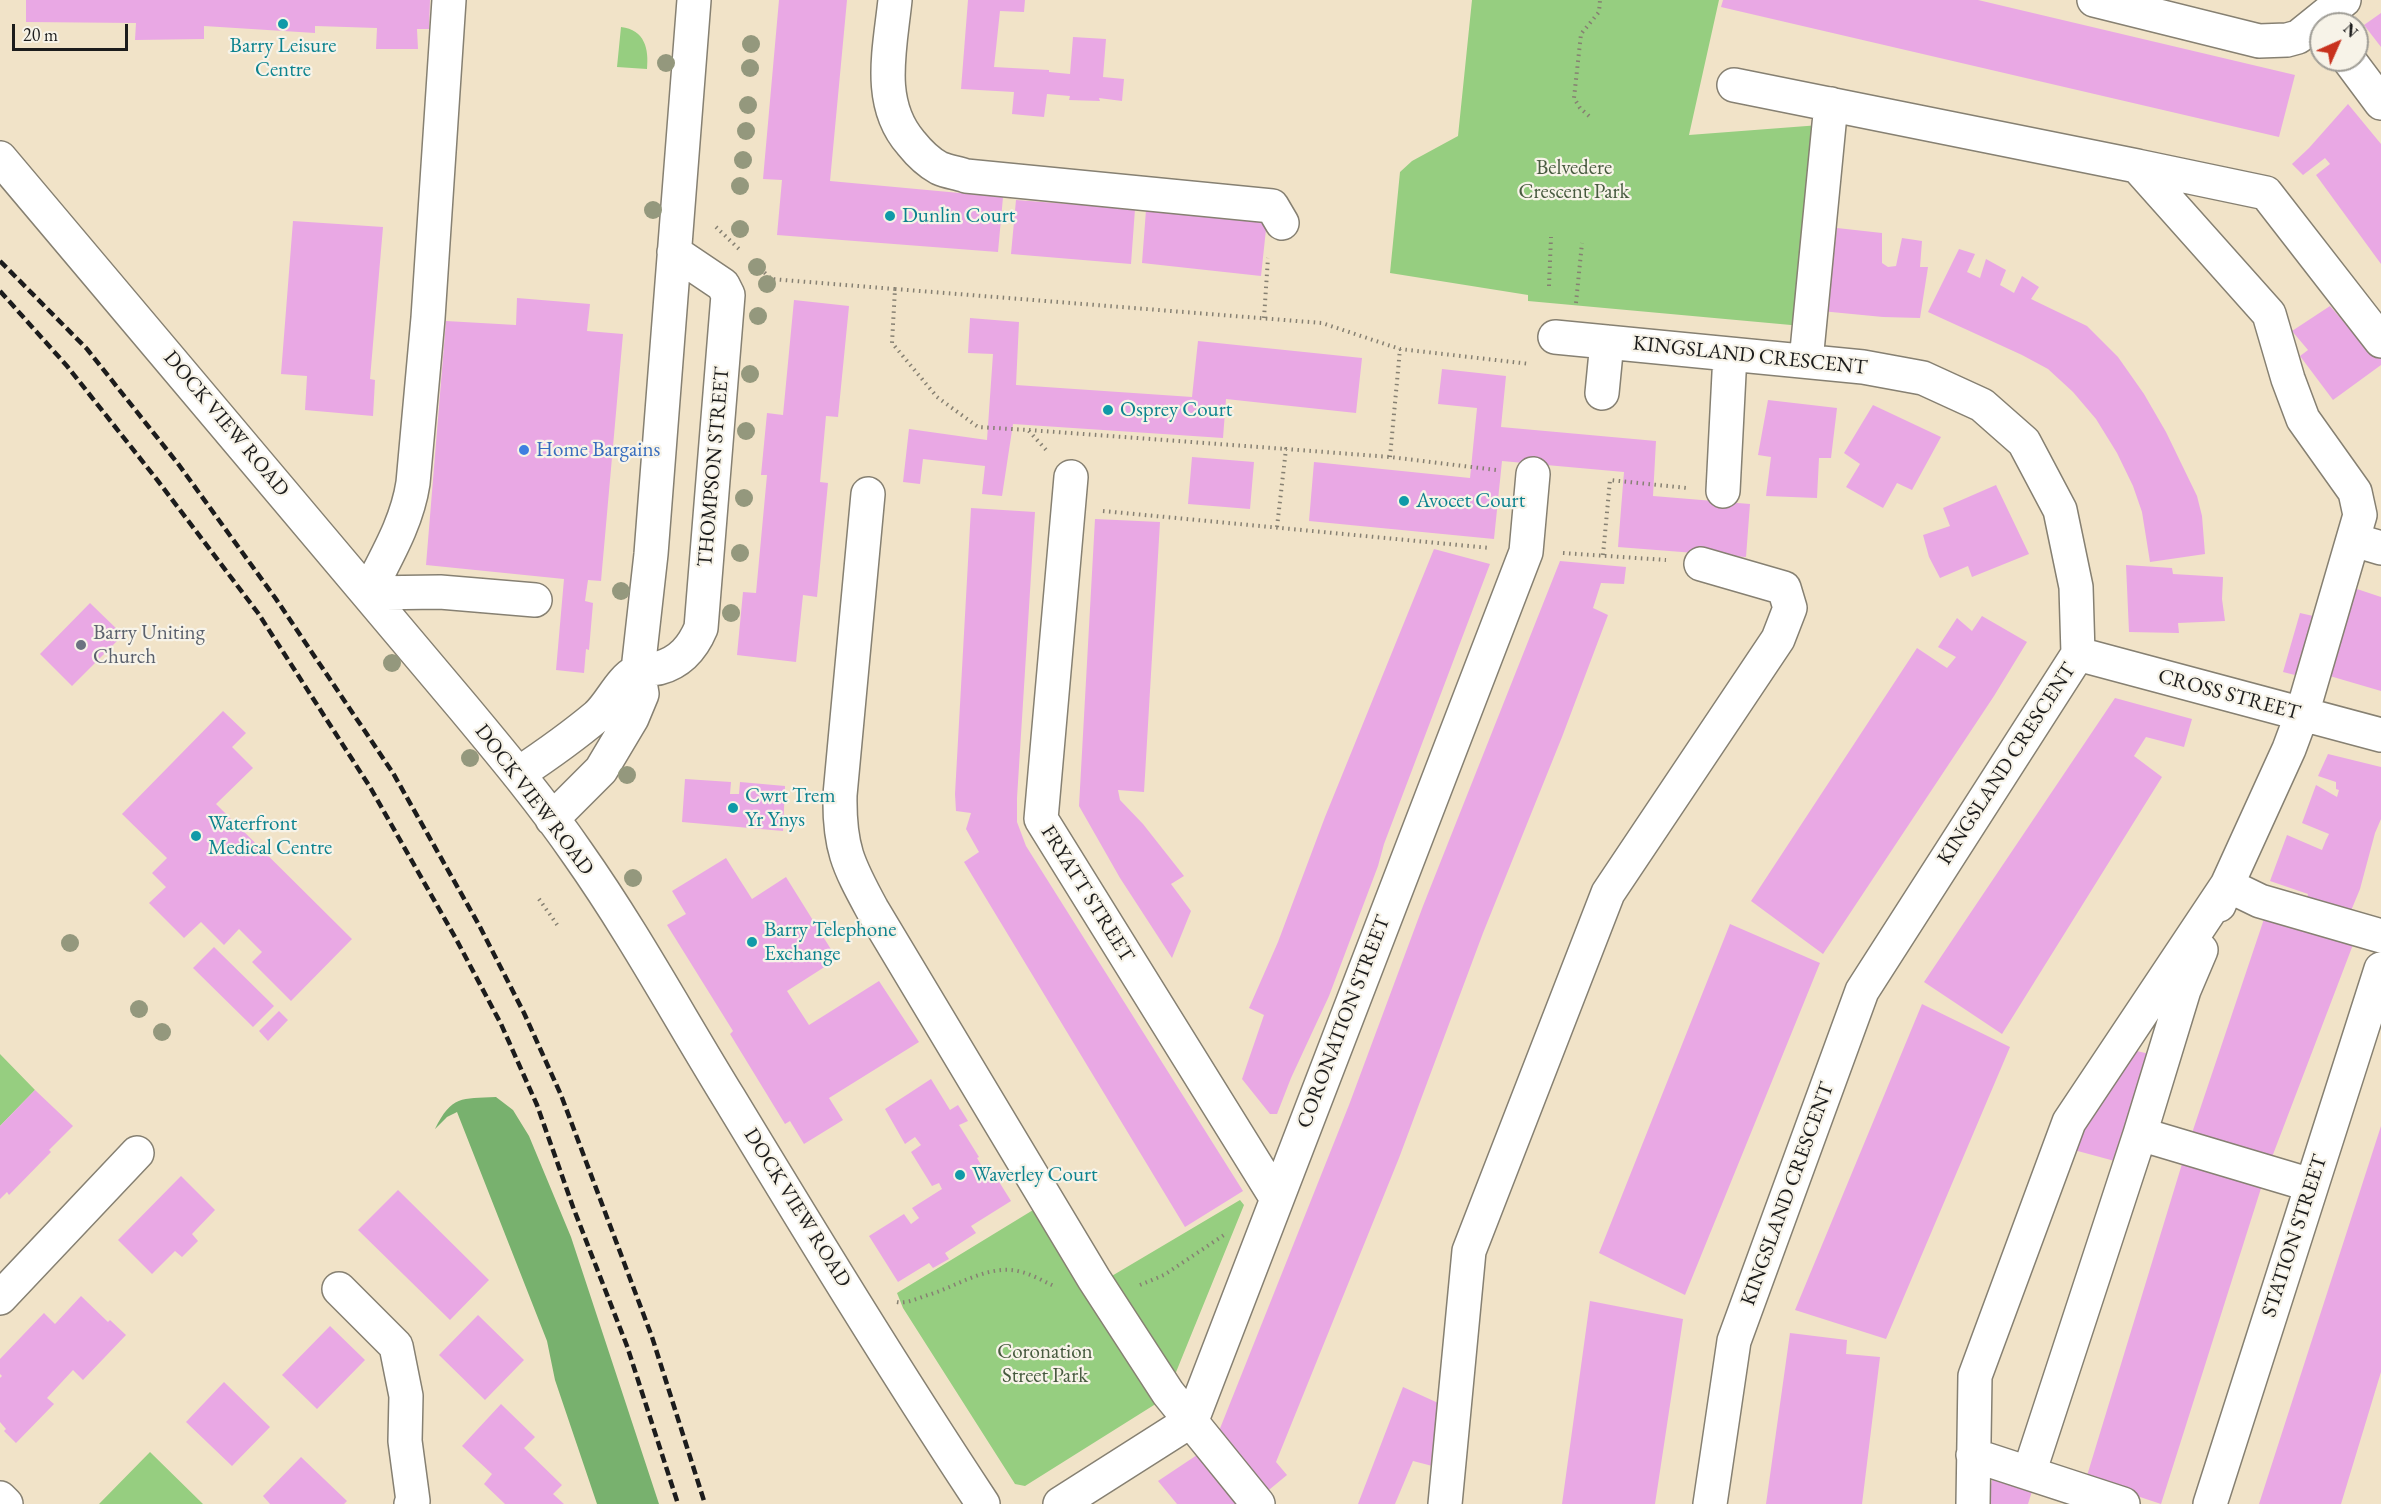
<!DOCTYPE html>
<style>
body{margin:0}
#map{position:relative;width:2381px;height:1504px;overflow:hidden;background:#f1e3c8;font-family:"EB Garamond",serif}
canvas{display:block}
.north{position:absolute;left:2309px;top:12px;width:60px;height:60px;box-sizing:border-box;background:#f7f3e8;border:2px solid #9f9d96;border-radius:50%;rotate:45deg;font-size:16px;font-weight:700;line-height:24px;text-align:center;color:#1c1c1c}
.north::after{content:'';display:block;margin:auto;width:21px;height:27px;background:#c8321e;clip-path:polygon(50% 0,100% 100%,50% 72%,0 100%)}
.scale{position:absolute;left:12px;top:24px;width:116px;height:27px;box-sizing:border-box;border:3px solid #1c1c1c;border-top:0;padding-left:8px;font-size:18px;line-height:21px;white-space:nowrap;color:#1c1c1c;-webkit-text-stroke:4px #f7f3e8;paint-order:stroke}
</style>
<div id="map">
<canvas width="2381" height="1504"></canvas>
<div class="north">N</div>
<div class="scale">20 m</div>
</div>
<script>
const ctx = document.querySelector('canvas').getContext('2d');
ctx.lineJoin = 'round';
function fillPath(path, color) {
  ctx.fillStyle = color;
  ctx.fill(path, 'evenodd');
}
function strokePath(path, color, width, dash) {
  ctx.strokeStyle = color;
  ctx.lineWidth = width;
  ctx.lineCap = dash ? 'butt' : 'round';
  ctx.setLineDash(dash || []);
  ctx.stroke(path);
}
function label(font, color, halo, rows, align = 'center') {
  ctx.font = font + ' "EB Garamond",serif';
  ctx.lineWidth = 4.5;
  ctx.setLineDash([]);
  ctx.textBaseline = 'middle';
  ctx.strokeStyle = halo;
  ctx.fillStyle = color;
  for (const [text, x, y, turn = 0] of rows) {
    ctx.save();
    ctx.translate(x, y);
    ctx.rotate((+turn || 0) * Math.PI / 180);
    ctx.textAlign = isNaN(turn) ? turn : align;
    if (halo) ctx.strokeText(text, 0, 0);
    ctx.fillText(text, 0, 0);
    ctx.restore();
  }
}
fillPath(new Path2D(`
 M1472,0h247l-30,135 131,-10 -18,201 -274,-25v-6l-138,-22 10,-101 12,-11 46,-25z
 M621,27c24,3 28,22 26,42l-30,-2z
 M0,1054l35,36 -35,36z
 M1240,1200l4,5 -72,177 -10,18 -137,86 -10,-2 -112,-176 -6,-15 141,-86 67,73z
 M150,1452l53,52h-104z`), '#96ce80');
fillPath(new Path2D(`
 M496,1097l17,13 16,26 42,101 88,267h-62l-42,-124 -8,-39 -90,-229 -10,5 -12,12c17,-34 26,-30 61,-32z`), '#78b16e');
fillPath(new Path2D(`
 M26,0h404l-1,29h-12l1,20h-42l1,-21 -62,-2v7l-111,-7v13l-69,1 1,-17 -110,-1z
 M779,0h68l-17,181 173,16 -5,55 -221,-17 5,-55 -19,-1z
 M968,0h57l-1,12 -24,-1 -6,56 55,3v2l21,2 3,-37 33,2 -3,38 21,2 -2,22 -23,-3 1,3 -31,-1 1,-4 -23,-2 -3,23 -32,-3 2,-22 -53,-3z
 M1723,0h255l317,75 -16,62 -558,-130z
 M2381,13v34l-17,-22z
 M2348,104l33,40v120l-65,-89 14,-11 -5,-6 -22,17 -11,-11 17,-16z
 M1016,200l119,9 -4,55 -120,-10z
 M1146,210l121,10 -6,56 -119,-13z
 M293,221l90,6 -13,152 5,1 -2,36 -68,-6 2,-34 -26,-2z
 M1837,228l45,5v30l6,4 8,-1 6,-28 20,3 -2,26h8l-8,51 -37,-1 -62,-6 3,-55 9,1z
 M1959,249l16,5 -8,18 13,6 6,-19 20,11 -6,15 14,8 8,-17 17,11 -8,12 56,27 31,31 26,37 22,38 31,64 5,20 3,38 -55,8 -8,-50 -9,-26 -16,-33 -21,-34 -23,-27 -25,-23 -26,-14 -94,-43z
 M517,298l73,6 -3,27 36,3 -22,247 -13,-1 -3,21 8,2 -4,47 -3,-1 -2,24 -28,-3 8,-91 -138,-14 20,-244 70,4z
 M794,300l55,6 -11,111 -12,-1 -6,66 8,1 -11,114 -14,-2 -7,67 -59,-7 6,-63 13,1 11,-118h-6l6,-62 16,2z
 M2330,306l14,16 10,-8 27,37v14l-48,35 -33,-44 8,-6 -16,-19z
 M970,318l49,4 -3,63 176,12 6,-56 164,17 -6,55 -130,-14 -3,39 -210,-14 -11,72 -20,-2 3,-28 -62,-7 -3,25 -17,-2 6,-53 78,11 6,-86 -25,-1z
 M1442,369l64,7 -5,51 155,14 -3,55 97,8 -4,53 -128,-10 6,-75 -122,-11 -8,78 -185,-18 5,-59 156,16 7,-70 -39,-4z
 M1768,400l69,8 -6,50h-12l-2,40 -51,-2 5,-39 -13,-2z
 M1873,405l68,32 -29,53 -15,-7 -14,25 -37,-21 14,-23 -16,-11z
 M1192,457l62,5 -4,47 -62,-5z
 M1996,485l33,69 -57,23 -4,-11 -28,12 -11,-21 -6,-22 27,-9 -7,-18z
 M971,508l64,4 -18,286v24l9,24 217,345 -58,36 -221,-365 15,-10 -13,-23 5,-16 -15,-2 -1,-17z
 M1095,519l65,3 -16,270 -26,-2 2,10 23,24 41,52 -13,8 20,27 -19,47 -52,-80 -41,-72z
 M1434,549l56,15 -106,280 -6,22 -49,130 -38,82 -14,36h-7l-28,-35 22,-64 -15,-7 29,-66 47,-125z
 M1560,561l66,6 -2,17 -23,-1 -8,25 15,7 -46,122 -79,196 -84,225 -123,304 11,13 -23,19 -47,-58 132,-331 74,-199z
 M2126,565l46,3 1,6 50,3 -1,22 3,22 -47,2 1,10 -50,-1z
 M2351,587l30,10v94l-58,-17z
 M90,603l33,32 -51,51 -32,-32z
 M2300,613l22,5 -15,60 -24,-6z
 M1982,616l45,26 -33,54 -171,258 -72,-53 166,-253 30,20 9,-11 -18,-10 19,-29 15,13z
 M2115,698l77,21 -8,28 -38,-10 -12,19 28,21 -160,257 -78,-52z
 M223,711l23,22 -14,14 21,21 -37,36 136,135 -61,62 -39,-39 10,-10 -23,-23 -15,16 -23,-23 -17,16 -35,-35 17,-16 -14,-14 15,-15 -45,-44z
 M2328,754l53,13v52l-6,14 -15,56 -12,29 -44,-12 4,-12 -38,-13 17,-46 35,15 4,-10 3,-6 -27,-11 14,-38 21,12 2,-7 -3,-1v-7l-18,-6z
 M685,779l46,3 -1,12h9l1,-12 45,4 -2,45 -101,-9z
 M726,858l26,41 34,-22 51,82 -50,32 22,34 70,-44 40,61 -90,56 14,22 -39,24 -14,-23 -5,3 -55,-90 3,-3 -66,-106 19,-11 -14,-23z
 M2265,916l89,26 -85,223 -79,-26z
 M1730,924l90,39 -135,332 -86,-42z
 M214,947l60,59 -21,21 -60,-59z
 M1922,1004l88,43 -124,292 -91,-29z
 M279,1011l9,9 -20,21 -9,-10z
 M2128,1049l26,6 -32,108 -48,-13 22,-51z
 M931,1079l19,31 8,-5 10,16 -9,4 20,32 -2,1 6,10 5,-4 23,37 -40,25 5,7 -31,20 4,6 -16,9 -4,-5 -31,19 -29,-46 35,-22 7,10 8,-6 -7,-10 30,-19 -3,-6 -7,3 -21,-34 10,-7 -6,-8 -10,7 -20,-35z
 M35,1090l38,36 -24,24 2,2 -42,43 -2,-3 -7,7v-73z
 M2381,1126v246l-40,132h-82z
 M2185,1154l78,28 -102,322 -75,-25z
 M181,1176l34,34 -23,24 6,7 -16,16 -7,-6 -23,23 -34,-34z
 M398,1190l91,90 -39,40 -92,-90z
 M81,1296l27,26 2,-2 16,15 -43,45 -10,-10 -26,28 7,6 -38,39 -12,-12 2,-2 -6,-7v-44l2,-2 -2,-2v-15l44,-46 11,11z
 M1590,1301l93,18 -28,185h-93z
 M478,1315l46,45 -39,40 -46,-45z
 M330,1326l35,34 -48,49 -35,-34z
 M1790,1333l57,7 -1,14 34,3 -18,147h-96z
 M224,1382l46,45 -38,39 -46,-44z
 M1403,1387l44,20 -3,62 -31,-8 -18,43h-37z
 M501,1404l34,33 -11,11 38,37 -9,9 11,10h-59l-21,-20 8,-10 -30,-28z
 M1203,1451l42,53h-68l-19,-23z
 M301,1457l46,44 -3,3h-74l-7,-8z
 M1994,1471l40,14 -6,19h-41z`), '#e9a8e4');
const minor = new Path2D(`
 M449,0l-21,318 -15,165c-6,40 -27,74 -45,110l72,-1 95,8
 M895,0c-5,49 -19,103 16,143 8,10 17,19 28,25 9,4 19,5 27,8l306,30 10,17
 M2094,0l165,41 28,-1 11,-3 46,-37
 M2349,60l32,43
 M1734,85l403,81 132,148 19,65 15,40 52,73 5,23 -58,199 -13,35 -62,136 -158,237 -94,254 -2,128
 M0,158l463,549c40,48 80,96 115,147 55,78 101,163 151,244 83,137 166,273 254,406
 M2137,166l129,27 115,148
 M1555,337l308,30 60,11 59,27 42,37 36,68 16,77 2,67 -216,337 -128,350 -24,163
 M1806,361l25,-257
 M1602,393l5,-51
 M1071,477l-30,342 236,380
 M1723,491l7,-137
 M868,494l-28,301c-1,52 8,70 32,114l222,370 74,114 90,111
 M2354,540l27,8
 M2078,654l303,81
 M518,774c27,-18 54,-37 79,-58 15,-14 22,-35 40,-45 6,-4 15,-1 22,-3 22,-6 34,-21 42,-40l27,-333 -5,-10 -49,-33
 M552,819l49,-49 31,-52 10,-24 -4,-24 13,-116 43,-554
 M2219,905l8,-20 33,16 121,35
 M2140,1134l171,51
 M339,1289l57,57 10,50 -1,45 8,60 -2,3
 M0,1298l137,-145
 M1973,1455l150,49
 M2029,1473l111,-339 44,-144 17,-40
 M0,1498l6,6
 M1060,1504l132,-84 334,-868 7,-78
 M1445,1504l24,-253 139,-358 170,-254 12,-31 -6,-20 -83,-24
 M2210,1504l171,-535`);
strokePath(minor, '#868072', 36);
strokePath(new Path2D(`
 M1589,116l-9,-8 -6,-10 7,-64 18,-22 1,-12
 M716,227l23,22
 M756,264l15,15 124,10 -3,54 45,54 41,30 50,3 20,22
 M1549,286l2,-49
 M895,289l427,34 78,26 130,15
 M1576,303l6,-60
 M1264,318l4,-60
 M1029,430l257,19
 M1390,457l10,-108
 M1103,511l387,37
 M1277,527l9,-78 104,8 106,13
 M1563,553l103,7
 M1603,555l7,-75 77,8
 M539,899l19,27
 M1140,1285l24,-10 60,-40
 M897,1302c10,2 21,-4 31,-7 27,-8 54,-27 83,-25 15,1 30,10 43,16`), '#868072', 4, [1.5, 4.5]);
strokePath(minor, '#fff', 33);
strokePath(new Path2D(`
 M0,261l87,88 92,116 97,134 117,174 86,152 45,88 37,82 91,242 53,167
 M0,291l67,75 91,115 100,132 112,174 85,150 46,87 36,81 36,102 54,139 51,158`), '#1c1c1c', 4.5, [9, 4.5]);
ctx.fillStyle = '#94987d';
for (const [x, y] of [
 [751,44],
 [666,63],
 [750,68],
 [748,105],
 [746,131],
 [743,160],
 [740,186],
 [653,210],
 [740,229],
 [757,267],
 [767,284],
 [758,316],
 [750,374],
 [746,431],
 [744,498],
 [740,553],
 [621,591],
 [731,613],
 [392,663],
 [470,758],
 [627,775],
 [633,878],
 [70,943],
 [139,1009],
 [162,1032]
]) {
  ctx.beginPath();
  ctx.arc(x, y, 9, 0, 2 * Math.PI);
  ctx.fill();
}
for (const [x, y, r, color] of [
 [283,24,6,"#0f9aa8"],
 [890,216,6,"#0f9aa8"],
 [1108,410,6,"#0f9aa8"],
 [524,450,6,"#3f7fe0"],
 [1404,501,6,"#0f9aa8"],
 [81,645,6,"#6b7280"],
 [733,808,6,"#0f9aa8"],
 [196,836,6,"#0f9aa8"],
 [752,942,6,"#0f9aa8"],
 [960,1175,6,"#0f9aa8"]
]) {
  const dot = new Path2D();
  dot.arc(x, y, r, 0, 2 * Math.PI);
  ctx.fillStyle = color;
  ctx.fill(dot);
  strokePath(dot, '#f7f3e8', 2);
}
label('21px', '#0d838f', '#f7f3e8', [
 ["Barry Leisure",283,46,"center"],
 ["Centre",283,70,"center"],
 ["Dunlin Court",902,216],
 ["Osprey Court",1120,410],
 ["Avocet Court",1416,501],
 ["Cwrt Trem",745,796],
 ["Yr Ynys",745,820],
 ["Waterfront",208,824],
 ["Medical Centre",208,848],
 ["Barry Telephone",764,930],
 ["Exchange",764,954],
 ["Waverley Court",972,1175]
], 'left');
label('21px', '#475a3f', '#f7f3e8', [
 ["Belvedere",1574,168],
 ["Crescent Park",1574,192],
 ["Coronation",1045,1352],
 ["Street Park",1045,1376]
]);
label('21px', '#1c1c1c', '#f7f3e8', [
 ["KINGSLAND CRESCENT",1750,356,6],
 ["DOCK VIEW ROAD",226,424,50],
 ["THOMPSON STREET",714,467,-85],
 ["CROSS STREET",2229,695,15],
 ["KINGSLAND CRESCENT",2007,764,-57],
 ["DOCK VIEW ROAD",534,800,53],
 ["FRYATT STREET",1087,894,58],
 ["CORONATION STREET",1344,1022,-69],
 ["KINGSLAND CRESCENT",1788,1194,-70],
 ["DOCK VIEW ROAD",797,1208,58],
 ["STATION STREET",2295,1236,-72]
]);
label('21px', '#366cbe', '#f7f3e8', [
 ["Home Bargains",536,450]
], 'left');
label('21px', '#5b616d', '#f7f3e8', [
 ["Barry Uniting",93,633],
 ["Church",93,657]
], 'left');
</script>
